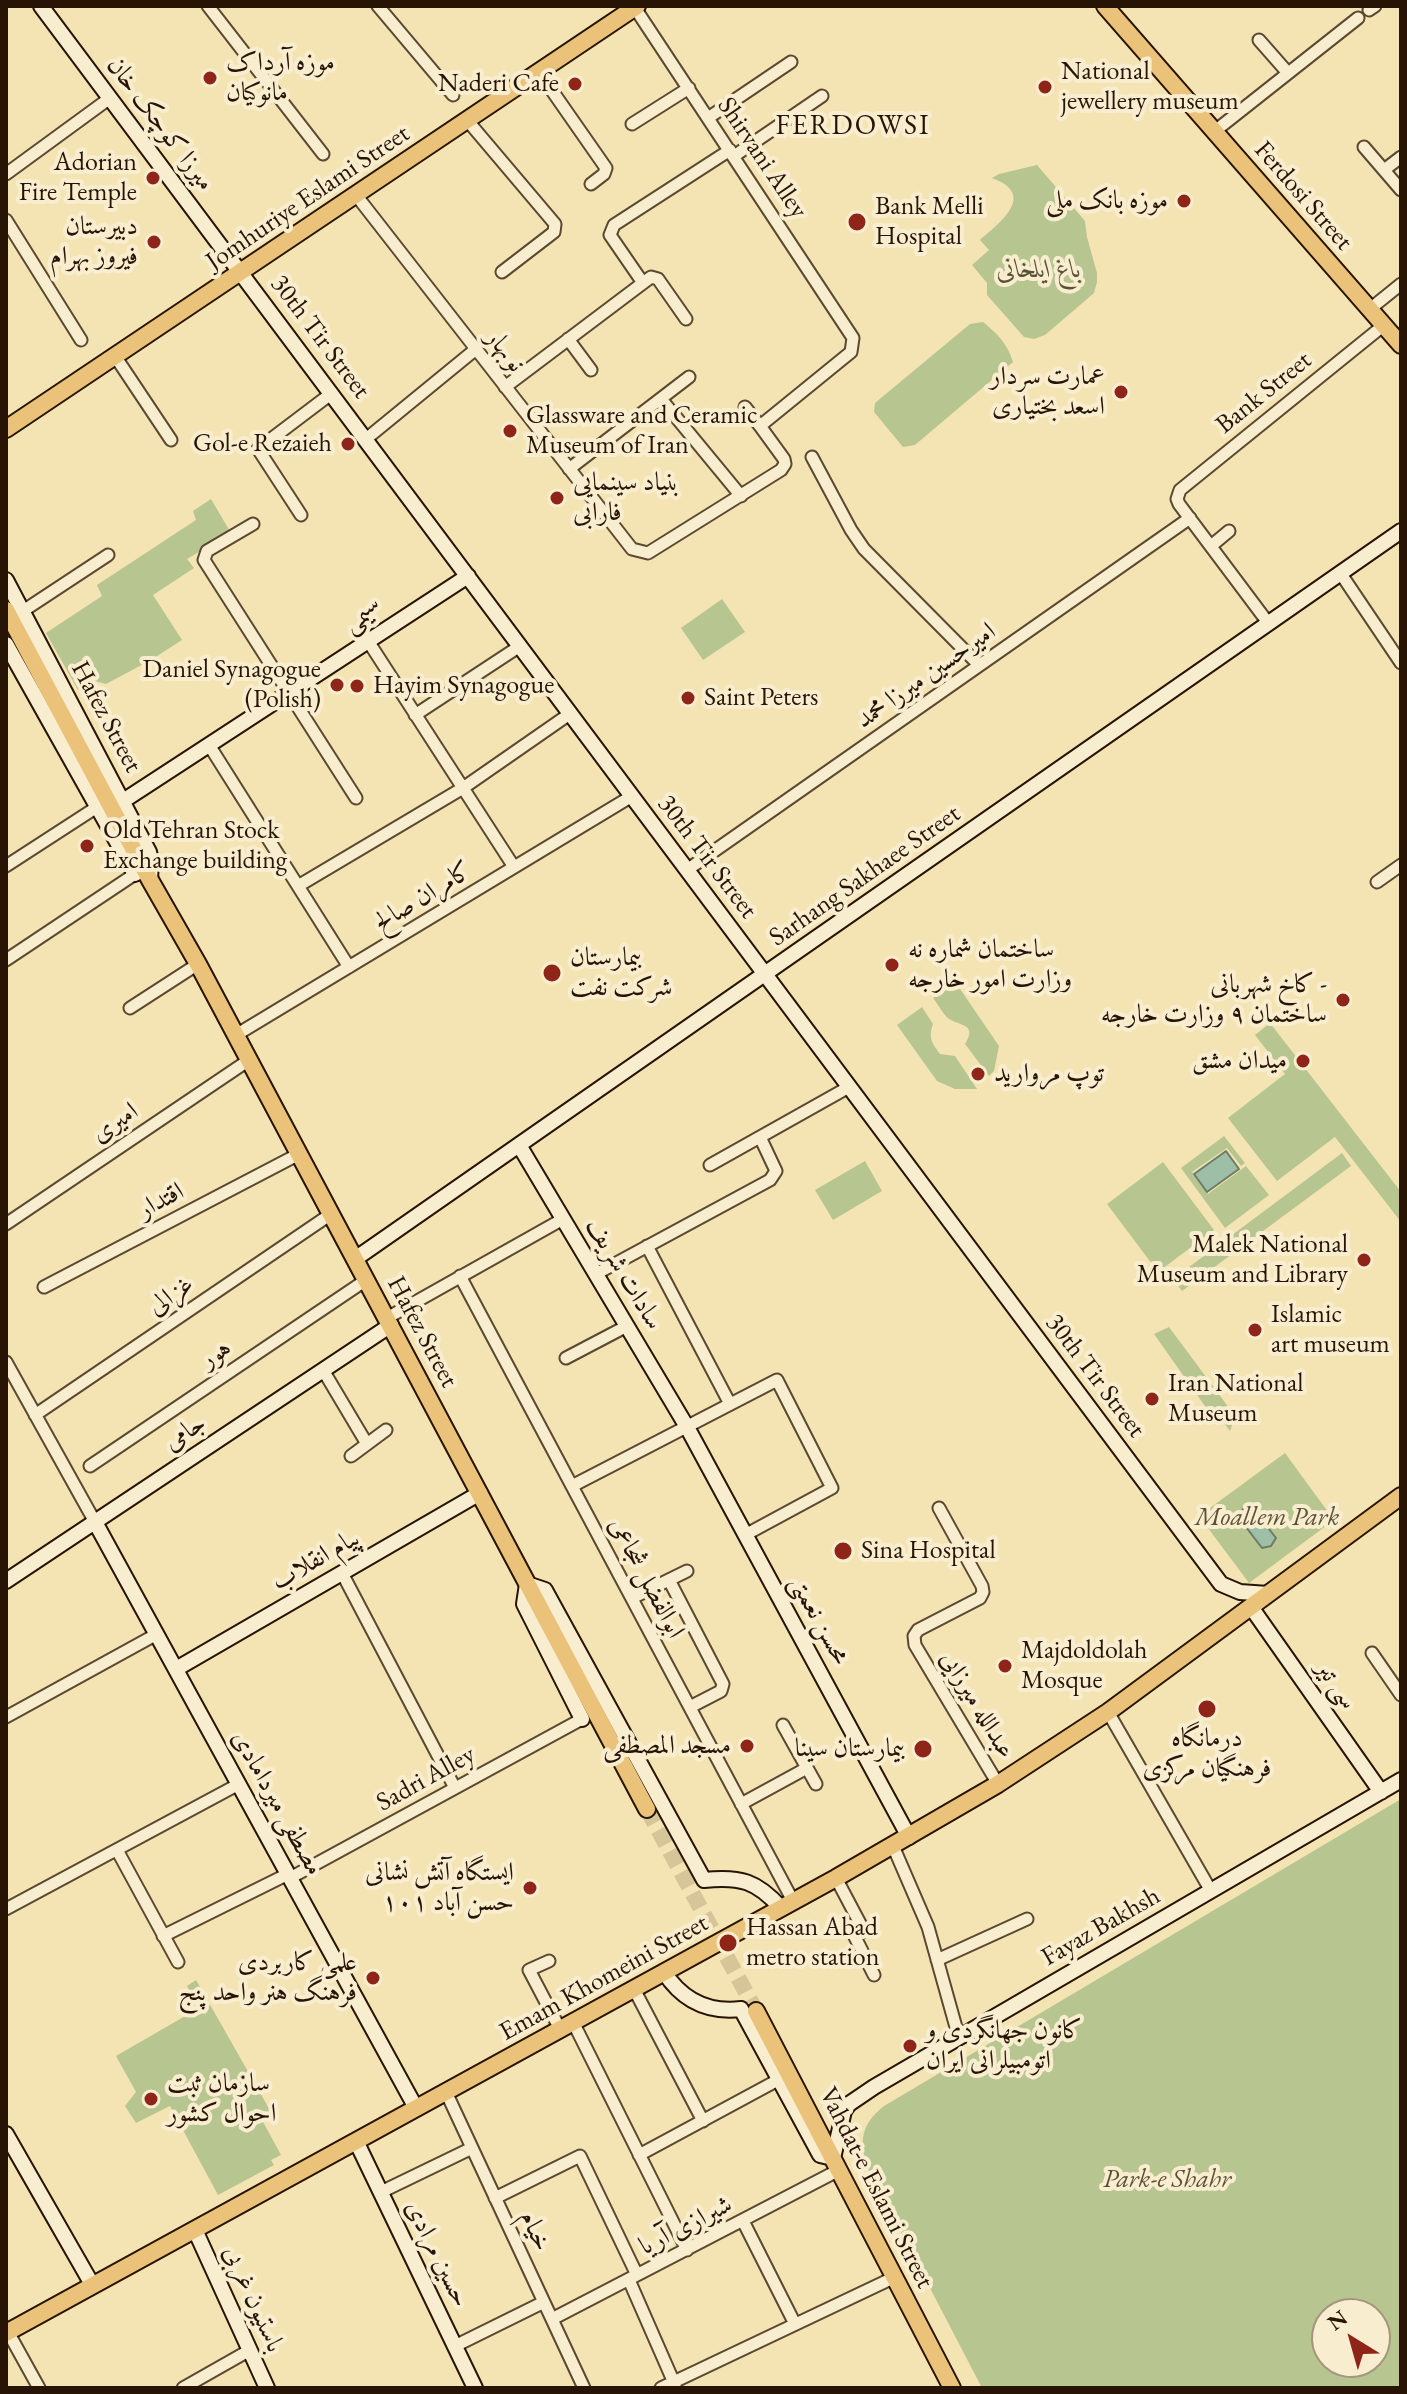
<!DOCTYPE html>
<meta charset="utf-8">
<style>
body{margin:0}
#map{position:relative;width:1407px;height:2394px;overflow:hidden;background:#f5e4b3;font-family:"EB Garamond",serif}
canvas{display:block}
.frame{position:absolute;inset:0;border:8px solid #281404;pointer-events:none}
.north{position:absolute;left:1311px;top:2298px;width:80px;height:80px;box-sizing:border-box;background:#f8edce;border:2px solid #a5967d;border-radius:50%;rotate:323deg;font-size:22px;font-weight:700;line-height:32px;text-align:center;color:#281404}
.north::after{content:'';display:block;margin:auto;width:28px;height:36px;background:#8f2418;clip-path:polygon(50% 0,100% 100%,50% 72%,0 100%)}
</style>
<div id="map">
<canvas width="1407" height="2394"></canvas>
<div class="frame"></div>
<div class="north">N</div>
</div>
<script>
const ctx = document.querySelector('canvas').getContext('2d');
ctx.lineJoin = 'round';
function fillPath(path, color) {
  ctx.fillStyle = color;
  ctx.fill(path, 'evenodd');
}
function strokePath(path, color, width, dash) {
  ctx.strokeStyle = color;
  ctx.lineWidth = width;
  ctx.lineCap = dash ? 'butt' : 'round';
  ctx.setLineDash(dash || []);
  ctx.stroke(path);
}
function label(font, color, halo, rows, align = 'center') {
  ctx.font = font + ' "EB Garamond",Amiri,serif';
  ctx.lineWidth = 8;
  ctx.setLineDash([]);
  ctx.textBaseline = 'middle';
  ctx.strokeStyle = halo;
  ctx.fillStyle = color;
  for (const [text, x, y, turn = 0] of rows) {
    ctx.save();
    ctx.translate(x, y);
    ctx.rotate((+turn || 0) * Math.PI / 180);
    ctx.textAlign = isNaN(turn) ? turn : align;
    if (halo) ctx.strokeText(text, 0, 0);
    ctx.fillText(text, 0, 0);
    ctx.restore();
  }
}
fillPath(new Path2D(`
 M1037,165l48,56 2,16 10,36v9l-3,11 -49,42 -11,4 -10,-2 -37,-42v-12l-15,-18 17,-15 -9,-10c19,-17 58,-45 12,-62l7,-4z
 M983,322c15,12 24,21 30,40l-98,83 -12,2 -29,-35 1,-9 95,-79z
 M211,499l20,34 -44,26 7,9 -41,27 29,45 -31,20 -45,24 -11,-3 -17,9 -32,-57 56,-37 -5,-11 99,-65 -3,-9z
 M722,599l23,33 -42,28 -22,-32z
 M956,983l43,63 -5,25 -5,5 -24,-32c12,-19 -3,-18 -14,-24 -7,-3 -13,-16 -18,-22z
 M922,1007l11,17c-5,14 -1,19 7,30l15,2 22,33h-22l-18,-8 -40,-56z
 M1270,1023l131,169v30l-66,-85 -58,44 -49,-63 57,-44 -30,-39z
 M1224,1136l21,27 -4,3 -14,-18 -35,24 16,22 38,-28 23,29 -44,33 -44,-60z
 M1342,1153l9,13 -169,125 -9,-12z
 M865,1161l17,30 -49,29 -18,-30z
 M1163,1162l51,68 -56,42 -51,-68z
 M1169,1327l66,89 -5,15 -18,-25 -5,3 -53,-75z
 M1285,1453l49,67 -85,63 -50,-67z
 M1401,1799v589h-419l-115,-221c-8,-26 -6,-43 17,-61zM1327,2314h48v48h-48z
 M196,1980l75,132 -10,6 20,37 -10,5 3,5 -56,30 -48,-89 -34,17 -11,-17 11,-14 -20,-36 83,-48 -12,-22z`), '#b7c590');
const water = new Path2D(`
 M1226,1151l13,18 -32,23 -13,-18z
 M1252,1507l24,31 -5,8 -9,2 -23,-30 4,-9z`);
fillPath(water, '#9dbfa7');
strokePath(water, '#6e7b66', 2);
strokePath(new Path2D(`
 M647,1809l109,202`), '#d6c599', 16, [16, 8]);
const street = new Path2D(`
 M208,6l115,148
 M378,6l75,89
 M1369,10l6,-4
 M1259,40l29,33
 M539,72l67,96 -2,6 -13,10
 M708,118l83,-56
 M467,120l88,104 -1,8 -52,40
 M632,124l57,-36
 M1215,131l143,-113
 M1364,147l37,43
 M734,156l88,-60
 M1384,170l17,-13
 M6,174l104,-76
 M356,195l276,354 16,4 133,-83 4,-6 -1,-5 -24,-33 91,-74 2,-14 -218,-330
 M6,220l75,120
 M643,283l-33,-48 4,-10 116,-75
 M1370,309l31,-25
 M568,339l23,31
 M115,356l56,84
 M505,387l146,-110 7,2 28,40
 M661,399l80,97
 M745,407l15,19
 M366,439l110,-90
 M812,457l39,73 13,19 115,116
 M569,469l120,-92
 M301,515l-43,-66 74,-56
 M253,524l-46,27 -3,9 152,238
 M1211,546l18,-15
 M1341,574l60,89
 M23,611l85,-56
 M1269,624l-90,-120 -2,-5 3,-9 204,-165
 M368,641l146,226
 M415,715l105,-69
 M209,745l140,222
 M6,866l91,-59
 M687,870l503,-352
 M1377,882l24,-17
 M298,886l165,-98 108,-75
 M6,960l129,-86
 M130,1008l68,-44
 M236,1035l396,-239
 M710,1165l139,-78
 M6,1224l243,-164
 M647,1246l83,158
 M596,1274l174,-94 6,-9 -16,-34
 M460,1276l333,625
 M44,1287l255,-133
 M387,1318l176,-99
 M566,1358l61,-32
 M6,1362l89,160
 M323,1370l44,74
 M35,1415l296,-201
 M351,1456l35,-26
 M90,1466l276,-186
 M572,1486l205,-106 55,108 -87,47
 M939,1508l43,78 1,6 -3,6 -62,32 -4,6 1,9 83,139
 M342,1573l113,215
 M669,1580l54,104 -2,7 -31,16
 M632,1598l55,-27
 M1372,1653l29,42
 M1108,1712l103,179
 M6,1717l151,-83
 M783,1725l33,59
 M741,1804l66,-36
 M893,1846l35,81 31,111
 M117,1850l61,112
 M290,1878l292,-159
 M836,1878l28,53 -10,4 20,40
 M6,1909l233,-125
 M163,1936l125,-62
 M937,1960l90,-41
 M549,1961l-20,9 31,59
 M634,1989l69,132
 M573,2022l114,228
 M446,2092l138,296
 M639,2155l139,-75
 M381,2192l91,-44
 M495,2198l85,-42 57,119
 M743,2221l52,103
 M629,2280l46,105
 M552,2319l287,-149
 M8,2332l31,56
 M455,2346l85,-42
 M183,2388l67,-38
 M661,2388l234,-111`);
const secondary = new Path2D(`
 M41,6l1180,1578 19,8 28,2
 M6,580l143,272 2,9 -1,19
 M6,644l129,230 9,-5
 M123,801l345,-225
 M519,1145l168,282 222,410
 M355,1259l1046,-728
 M95,1522l321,586
 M6,1581l385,-256
 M1251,1607l130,185
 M176,1669l304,-176
 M582,1719l-58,-115 3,-20 18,6 159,290c36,-4 53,1 77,28
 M664,1972c18,28 43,41 77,37l79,146 13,3 11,-47 5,-7 25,-17 527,-307
 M6,2134l87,152
 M356,2141l119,247
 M195,2230l72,158`);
const primary = new Path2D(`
 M1105,6l296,339
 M6,429l631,-423
 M6,610l144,270 48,84 449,845
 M756,2011l196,377
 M6,2333l830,-455 162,-94 110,-72 293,-216`);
strokePath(street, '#5b4830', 15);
strokePath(secondary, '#281404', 18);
strokePath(primary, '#281404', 20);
strokePath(street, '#f8edce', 11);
strokePath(secondary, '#f8edce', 14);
strokePath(primary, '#eac27a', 16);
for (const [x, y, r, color] of [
 [210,78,8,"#8f2418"],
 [575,84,8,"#8f2418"],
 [1045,87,8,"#8f2418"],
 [153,178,8,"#8f2418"],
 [1184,201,8,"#8f2418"],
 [857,222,10,"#8f2418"],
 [154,242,8,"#8f2418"],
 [1121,392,8,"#8f2418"],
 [510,431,8,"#8f2418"],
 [348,444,8,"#8f2418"],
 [557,498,8,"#8f2418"],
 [337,685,8,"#8f2418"],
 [357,686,8,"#8f2418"],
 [688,698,8,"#8f2418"],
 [87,846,8,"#8f2418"],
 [892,965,8,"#8f2418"],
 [552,973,10,"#8f2418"],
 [1343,1000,8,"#8f2418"],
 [1303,1061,8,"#8f2418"],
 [978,1074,8,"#8f2418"],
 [1364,1260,8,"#8f2418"],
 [1255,1330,8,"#8f2418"],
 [1152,1399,8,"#8f2418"],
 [843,1551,10,"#8f2418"],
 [1005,1666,8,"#8f2418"],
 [1207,1709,10,"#8f2418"],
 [747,1746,8,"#8f2418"],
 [923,1749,10,"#8f2418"],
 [530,1888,8,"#8f2418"],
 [728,1943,10,"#8f2418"],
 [373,1978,8,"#8f2418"],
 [910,2046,8,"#8f2418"],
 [151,2099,8,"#8f2418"]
]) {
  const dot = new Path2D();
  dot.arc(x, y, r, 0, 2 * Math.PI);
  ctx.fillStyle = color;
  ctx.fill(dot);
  strokePath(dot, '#f8edce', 3);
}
label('26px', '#281404', '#f8edce', [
 ["موزه آرداک",226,63],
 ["مانوکیان",226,93],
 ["National",1061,72],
 ["jewellery museum",1061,102],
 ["Naderi Cafe",559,84,"right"],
 ["Adorian",137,163,"right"],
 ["Fire Temple",137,193,"right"],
 ["موزه بانک ملی",1168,201,"right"],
 ["Bank Melli",875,207],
 ["Hospital",875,237],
 ["دبیرستان",138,227,"right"],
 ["فیروز بهرام",138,257,"right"],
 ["عمارت سردار",1105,377,"right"],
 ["اسعد بختیاری",1105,407,"right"],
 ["Glassware and Ceramic",526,416],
 ["Museum of Iran",526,446],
 ["Gol-e Rezaieh",332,444,"right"],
 ["بنیاد سینمایی",573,483],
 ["فارابی",573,513],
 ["Daniel Synagogue",321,670,"right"],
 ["(Polish)",321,700,"right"],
 ["Hayim Synagogue",373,686],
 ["Saint Peters",704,698],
 ["Old Tehran Stock",103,831],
 ["Exchange building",103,861],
 ["ساختمان شماره نه",908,950],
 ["وزارت امور خارجه",908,980],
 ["بیمارستان",570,958],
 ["شرکت نفت",570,988],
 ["کاخ شهربانی -",1327,985,"right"],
 ["ساختمان ۹ وزارت خارجه",1327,1015,"right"],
 ["میدان مشق",1287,1061,"right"],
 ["توپ مروارید",994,1074],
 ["Malek National",1348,1245,"right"],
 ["Museum and Library",1348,1275,"right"],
 ["Islamic",1271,1315],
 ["art museum",1271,1345],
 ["Iran National",1168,1384],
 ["Museum",1168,1414],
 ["Sina Hospital",861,1551],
 ["Majdoldolah",1021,1651],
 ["Mosque",1021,1681],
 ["درمانگاه",1207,1739,"center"],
 ["فرهنگیان مرکزی",1207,1769,"center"],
 ["مسجد المصطفی",731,1746,"right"],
 ["بیمارستان سینا",905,1749,"right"],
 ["ایستگاه آتش نشانی",514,1873,"right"],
 ["۱۰۱ حسن آباد",514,1903,"right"],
 ["Hassan Abad",746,1928],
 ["metro station",746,1958],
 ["علمی کاربردی",357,1963,"right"],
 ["فرهنگ هنر واحد پنج",357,1993,"right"],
 ["کانون جهانگردی و",926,2031],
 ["اتومبیلرانی ایران",926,2061],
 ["سازمان ثبت",167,2084],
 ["احوال کشور",167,2114]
], 'left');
label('26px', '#281404', '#f8edce', [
 ["میرزا کوچک خان",160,124,53],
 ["Shirvani Alley",762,158,56],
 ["Ferdosi Street",1303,196,49],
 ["Jomhuriye Eslami Street",308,198,-34],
 ["30th Tir Street",320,337,53],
 ["نوبهار",505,351,52],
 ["Bank Street",1264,393,-39],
 ["سیمی",363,616,-33],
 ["امیرحسین میرزا محمد",926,676,-35],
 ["Hafez Street",106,717,62],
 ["30th Tir Street",707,857,53],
 ["Sarhang Sakhaee Street",865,876,-35],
 ["کامران صالح",423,897,-31],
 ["امیری",115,1123,-34],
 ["اقتدار",161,1201,-28],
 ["سادات شریف",624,1274,59],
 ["غزالی",171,1296,-34],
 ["Hafez Street",422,1332,62],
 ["هور",216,1354,-34],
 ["30th Tir Street",1095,1376,53],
 ["جامی",185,1433,-34],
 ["پیام انقلاب",316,1560,-30],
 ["ابوالفضل شجاعی",646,1578,62],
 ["محسن نعمتی",819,1620,61],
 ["سی تیر",1336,1685,55],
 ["عبدالله میرزایی",977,1705,59],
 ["Sadri Alley",426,1779,-29],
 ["مصطفی میردامادی",277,1803,61],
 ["Fayaz Bakhsh",1101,1927,-30],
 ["Emam Khomeini Street",604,1978,-29],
 ["Vahdat-e Eslami Street",876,2188,63],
 ["شیرازی آریا",686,2226,-27],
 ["خیام",535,2231,65],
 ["حسین مرادی",437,2254,64],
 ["باستیون غربی",253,2299,66]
]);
label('italic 26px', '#5a5235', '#f8edce', [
 ["باغ ایلخانی",1039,270],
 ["Moallem Park",1267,1518],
 ["Park-e Shahr",1167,2180]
]);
ctx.letterSpacing = '2px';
label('28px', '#281404', '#f8edce', [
 ["FERDOWSI",853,126]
]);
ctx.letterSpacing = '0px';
</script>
